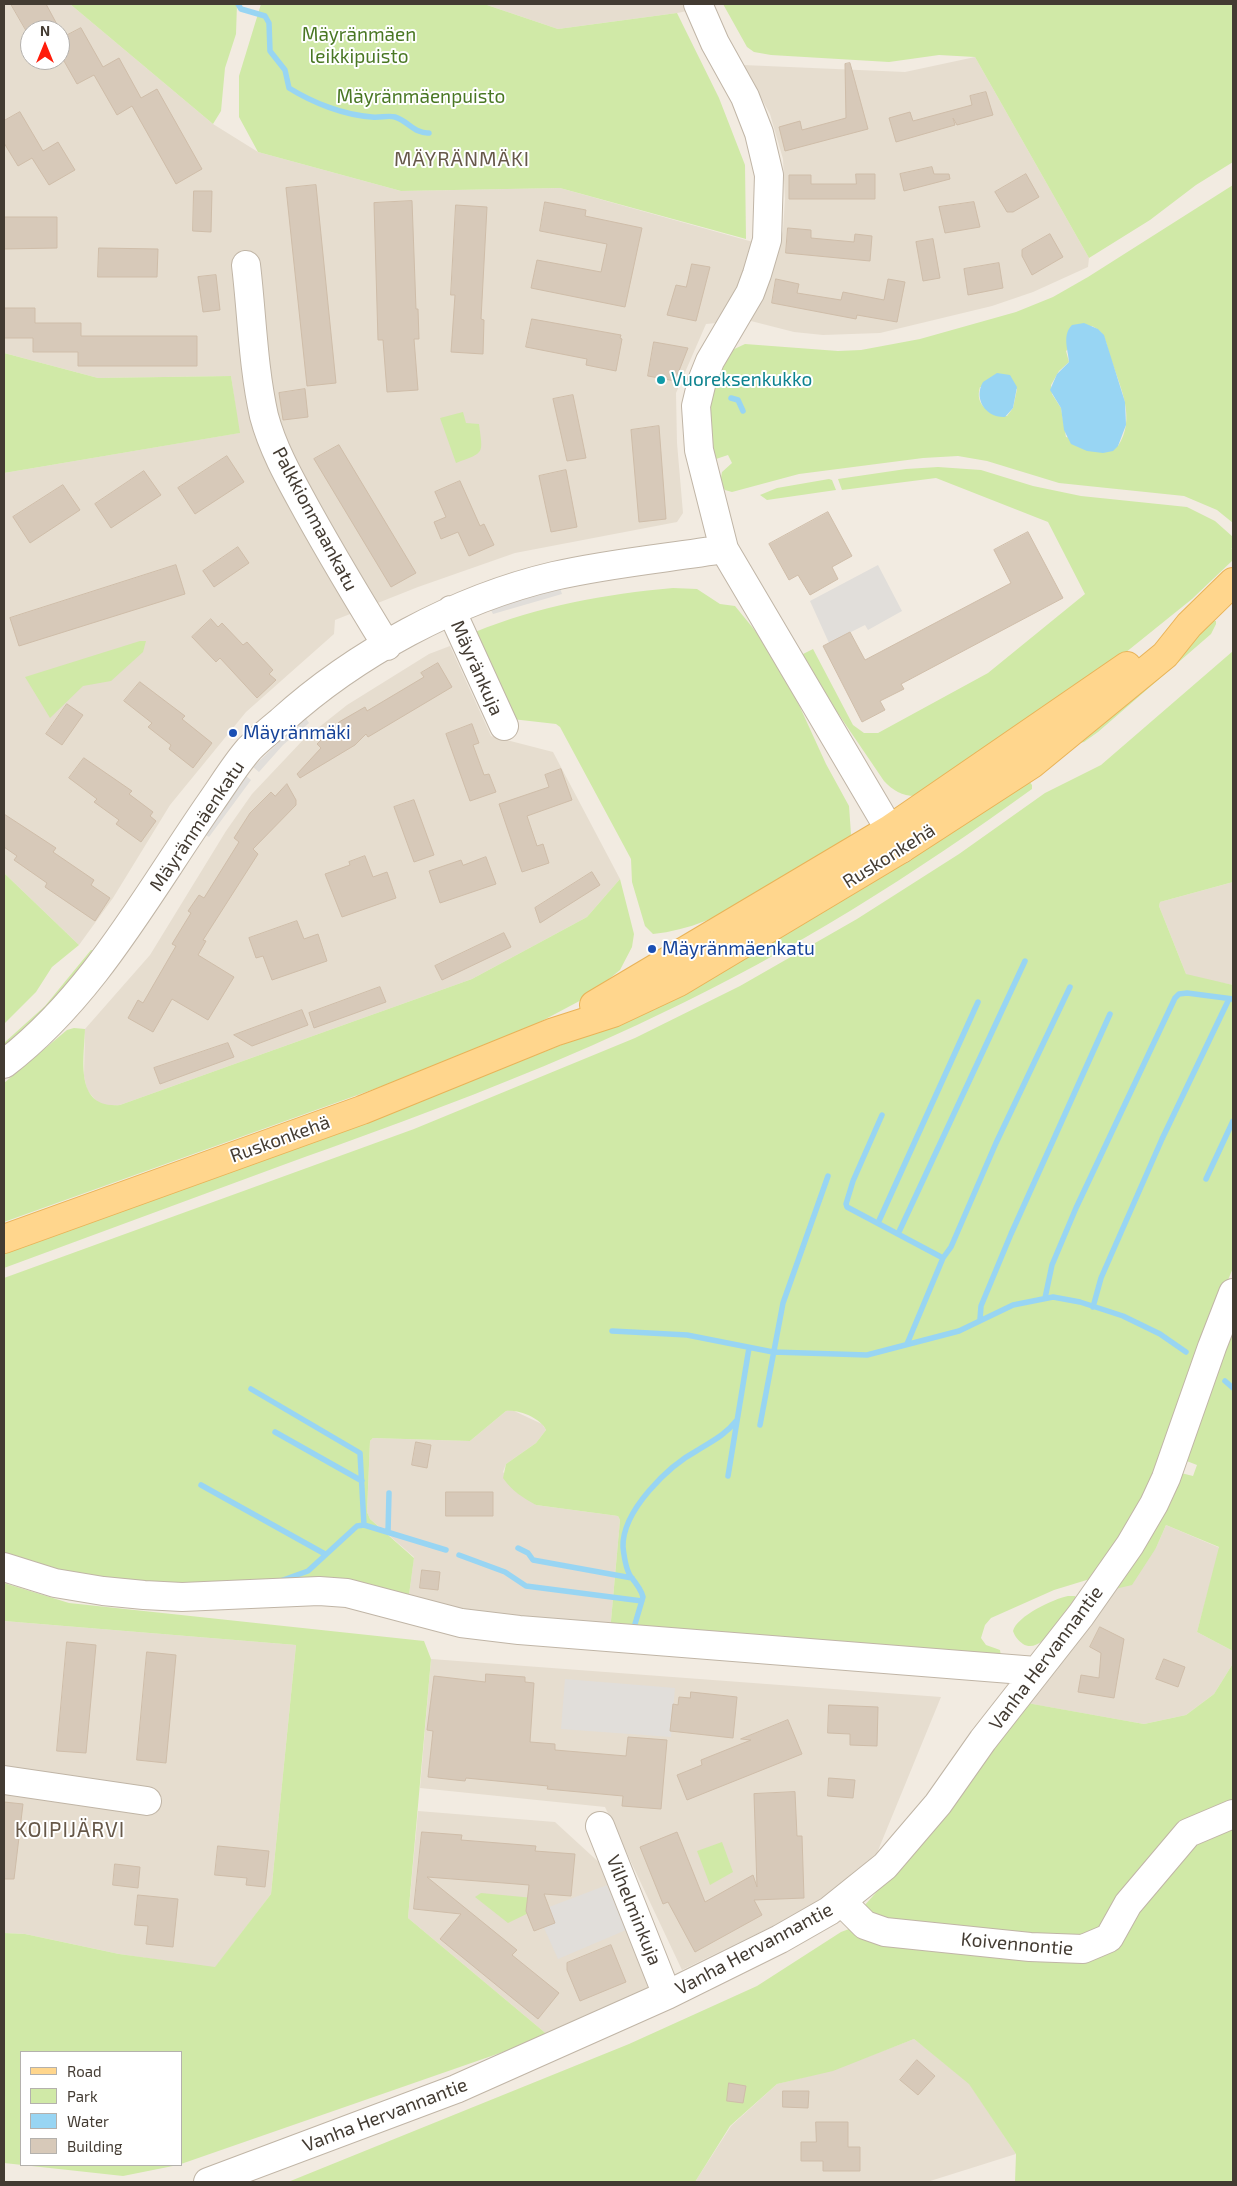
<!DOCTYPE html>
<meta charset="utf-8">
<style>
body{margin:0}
#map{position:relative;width:1237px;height:2186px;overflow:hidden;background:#f2ebe1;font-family:"Exo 2",sans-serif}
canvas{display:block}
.frame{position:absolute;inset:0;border:5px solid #433b32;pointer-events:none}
.legend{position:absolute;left:20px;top:2051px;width:162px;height:115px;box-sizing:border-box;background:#fff;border:1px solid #b4b1ad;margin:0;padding:6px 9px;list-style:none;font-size:15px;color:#433b32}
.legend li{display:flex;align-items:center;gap:10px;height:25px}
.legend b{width:25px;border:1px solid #b4b1ad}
.north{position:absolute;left:20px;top:20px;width:50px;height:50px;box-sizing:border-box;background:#fff;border:1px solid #b4b1ad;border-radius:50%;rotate:0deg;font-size:14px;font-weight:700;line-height:20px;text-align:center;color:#433b32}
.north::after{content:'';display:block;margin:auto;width:18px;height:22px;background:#ff1d0b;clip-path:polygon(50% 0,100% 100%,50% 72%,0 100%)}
</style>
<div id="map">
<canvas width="1237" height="2186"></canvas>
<div class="frame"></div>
<ul class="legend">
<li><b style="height:6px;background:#ffd68d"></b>Road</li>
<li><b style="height:14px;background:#d0e9a7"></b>Park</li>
<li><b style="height:14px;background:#98d5f3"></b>Water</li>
<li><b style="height:14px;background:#d7c9b9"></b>Building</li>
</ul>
<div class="north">N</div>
</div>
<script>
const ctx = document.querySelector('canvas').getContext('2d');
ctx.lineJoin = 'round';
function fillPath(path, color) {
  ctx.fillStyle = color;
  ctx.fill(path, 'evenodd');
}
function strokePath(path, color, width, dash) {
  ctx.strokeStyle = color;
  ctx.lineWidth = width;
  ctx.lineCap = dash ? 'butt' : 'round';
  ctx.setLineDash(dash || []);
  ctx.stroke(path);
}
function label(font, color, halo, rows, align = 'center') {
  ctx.font = font + ' "Exo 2",sans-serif';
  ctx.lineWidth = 4;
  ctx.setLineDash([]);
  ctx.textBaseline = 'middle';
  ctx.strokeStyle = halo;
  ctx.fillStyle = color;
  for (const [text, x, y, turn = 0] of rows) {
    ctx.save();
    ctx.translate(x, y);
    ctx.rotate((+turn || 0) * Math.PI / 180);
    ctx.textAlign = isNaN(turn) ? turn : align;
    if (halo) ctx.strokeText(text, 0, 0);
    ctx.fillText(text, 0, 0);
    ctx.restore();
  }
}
fillPath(new Path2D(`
 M4,4h66l143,120 45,28 143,39 159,-3 218,61 5,-19 2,-31 -2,-40 -13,-45 -27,-49 162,7 70,-15 114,201 -1,9 -55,25 -41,14 -112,27 -57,2 -29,-3 -47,-12 -41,4 -30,69 1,50 6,70 -6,9 -162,31 -97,34 -83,33 -1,14 -88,78 -76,93 -57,93 -34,47 -75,-72v-400l235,-40 -8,-57 -133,2 -94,-25zM30,30h30v30h-30z
 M484,4h239l-46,9 -119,16z
 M450,646l41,90 62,16 67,127 -33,38 -115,62 -352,126 -12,1 -10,-3 -11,-13 -3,-14 1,-47 65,-74 76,-124 26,-37 51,-54 44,-35 82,-51z
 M1233,882v103l-42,-8 -5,-3 -27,-68 1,-4z
 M512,1410l30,14 4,6 -10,13 -30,21 -3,8 33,33 82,11 2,4 -10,112 -202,-30 6,-45 -44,-38 -3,-7 3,-71 3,-3 97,3 36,-30z
 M1166,1525l54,23 -23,84 36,19 -1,14 -18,29 -28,21 -42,9 -118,-21 85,-113 45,-42z
 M4,1621l292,24 -25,249 -56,74 -96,-14 -94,-20 -21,-1z
 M431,1659l510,38 -64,156 -67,55 -128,62 -77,-163 -185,-19z
 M418,1811l137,11 48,44 50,119 -104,51 -141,-118z
 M914,2039l55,44 47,71 -89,28h-232l36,-56 46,-42 56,-14z`), '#e6ddcf');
fillPath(new Path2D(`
 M70,4h167l-1,30 -11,34 -4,43 -8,13z
 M261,4h223l74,25 119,-16 42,85 26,67 1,74 -186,-51 -159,3 -143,-39 -19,-35v-41z
 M723,4h510v158l-37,23 -46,35 -61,38 -114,-201 -36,-2 -50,7 -118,-7 -17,-3 -7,-5z
 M1233,185v338l-16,-13 -33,-14 -125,-13 -72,-22 -29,-5 -35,2 -124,16 -67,18 -7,-2 -5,-7 2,-11 10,-9 -4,-8 -12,4c-20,-32 0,-76 12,-107l17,-8 93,7 23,-1 59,-11 96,-27 37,-15 35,-20zM1092,326c16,7 14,22 20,36 9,27 24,57 6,84l-52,-9 -5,-29 -9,-14 -1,-9 8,-14 10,-9 -3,-11zM980,387l37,2 -4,19 -6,8c-16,-1 -33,-10 -27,-29z
 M4,353l94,25 133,-2 9,57 -236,40z
 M463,412l3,11 13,1c4,31 6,28 -23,39l-16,-45z
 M938,467l43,3 52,16 48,10 106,11 28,14 18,16v11h-2l2,1v11l-41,39 -108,87 -166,110c-14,1 -25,-5 -34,-15l-85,-125 14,-7 40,76 11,8h14l110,-60 97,-79 -37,-72 -112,-44 -94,12 -4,-11 68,-10z
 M829,479l3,1 4,10 -69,10 -7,-5 17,-7z
 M673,588l24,1 23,15 15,2 31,38 28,50 32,70 23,42 2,28 -1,4c-60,36 -126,89 -197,96l-8,-8 -13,-44 -1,-23 -71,-132 -4,-3 -44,-5 -37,-87c64,-26 130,-38 198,-44z
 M1212,621h4v3l-5,10 -113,98 -14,10 -12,3z
 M140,641h6l-3,11 -32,29 -28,5 -33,32 -25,-41z
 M1233,651v231l-73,20 -1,4 27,68 47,11v283l-31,74 -48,135 -36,67 -28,35 -36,11 -63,28 -6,7 -4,13 5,7 14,5 1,6 -391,-24 10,-112 -2,-4 -82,-11c-13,-7 -25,-15 -33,-27l3,-14 30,-21 10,-13c-5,-12 -28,-21 -40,-19l-36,30 -97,-3 -3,3 -3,71 3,7 44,39 -6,44 -151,-16 -154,-5 -99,-25v-278l410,-149 221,-91 105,-52 117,-67 102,-65 86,-61 56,-28z
 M1029,781l3,4v4c-117,85 -241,163 -372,225 -122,59 -249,105 -377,151 -93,34 -186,69 -279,103v-15l340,-122 260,-103 187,-97 96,-57z
 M4,873l75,72 -27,22 -16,25 -32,32z
 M620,879l14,55 -2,13 -12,23 -33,27 -64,34 -132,52 -387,139v-139l63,-53 7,-2 11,1c-1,31 -11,80 35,76l352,-126 115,-62z
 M91,950h5l1,2 -93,102v-11l41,-37z
 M1233,1315v336l-36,-19 22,-85 -53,-22 -10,23 -24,37 -21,5 70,-117 12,3 4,-11 -13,-5z
 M4,1583l65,20 355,38 7,18 -23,259 141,118 -368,128v-112h-160v113h157l-55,11 -119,-13v-230l21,1 94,20 96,13 56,-73 25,-249 -292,-24z
 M1068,1596h7l2,3c-11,13 -35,57 -54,45 -5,-4 -8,-7 -10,-13 4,-15 40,-32 55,-35z
 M1233,1653v158l-29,11 -112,117 -212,-14 -16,-19 67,-75 96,-128 117,21 42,-9 28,-21 18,-29z
 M1233,1820v362h-218l1,-28 -47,-70 -55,-45 -81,32 -56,13 -47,42 -35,56h-407l341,-138 128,-58 84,-54 8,-3 20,8 208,21 105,-111z
 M722,1842l11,30 -23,13 -13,-34z
 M481,1893l63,6 -1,7 -35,17 -33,-26z`), '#d0e9a7');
fillPath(new Path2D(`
 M878,565l24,46 -34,19 -3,-5 -36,18 -19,-42z
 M560,588l2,6 -69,20 -3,-6z
 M305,717l4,6 -26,22 -24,27 -6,-5z
 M246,776l5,4 -42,57 -7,-4z
 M565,1679l110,9 -4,49 -110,-8z
 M607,1885l19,45 -68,29 -14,-31 10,-7 -5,-14z`), '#e1deda');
fillPath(new Path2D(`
 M1084,323l14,6 6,6 21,67 1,23 -8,21 -5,5 -10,2 -16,-2 -16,-7 -7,-14 -3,-22 -11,-18 7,-16 12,-12c-1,-13 -7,-27 3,-37z
 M997,373l13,2 7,12 -4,21 -8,9c-19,1 -32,-18 -22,-35z`), '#98d5f3');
strokePath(new Path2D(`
 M238,4l3,5 24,7 4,7 1,28 15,19 4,18c24,15 55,27 83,29 8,1 16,-2 23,0 13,4 20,17 34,16
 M731,398l7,2 5,11
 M882,1115l-29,66 -7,23 1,3 96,51 -36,86
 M1206,1179l27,-58
 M878,1223l100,-221
 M898,1234l127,-273
 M943,1258l8,-11 45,-104 74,-156
 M1045,1298l7,-33 24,-57 99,-210 4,-4 8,-1 46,6
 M1093,1307l8,-29 61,-139 67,-140
 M980,1319l1,-13 30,-72 99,-220
 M612,1331l75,4 86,17 94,3 92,-24 54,-26 40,-8 27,5 43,14 37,18 26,18
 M1225,1381l8,7
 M251,1389l109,64 4,72 82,25
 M760,1425l23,-122 45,-127
 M275,1432l87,49
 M728,1476l21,-128
 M201,1485l124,69
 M388,1532l1,-39
 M518,1548l10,5 5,7 99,18
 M459,1555l46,17 21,14 116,15
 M283,1580l25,-9 49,-45 7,-1
 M635,1624l8,-27c-2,-8 -7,-14 -12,-20 -5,-7 -7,-21 -8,-30 -1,-36 45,-81 75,-97 16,-10 27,-15 39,-30`), '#98d5f3', 5.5);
const building = new Path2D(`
 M11,4h35l14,26h-34z
 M81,28l22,39 16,-9 22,40 16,-9 45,80 -26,15 -44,-78 -15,9 -23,-40 -17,9 -17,-30v-15z
 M850,63l18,66 -83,22 -6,-24 21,-6 2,9 44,-12 -1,-54z
 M986,92l7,23 -36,10 -4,-7 2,7 -59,17 -7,-24 21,-6 3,9 59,-16 -2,-9z
 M20,112l23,39 15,-9 17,28 -26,15 -17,-27 -14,8 -14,-23v-22z
 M932,167l2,7h15l1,5 -46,12 -4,-17z
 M856,174h19v25h-86v-24h22v9h45z
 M1026,174l13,23 -26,15h-6l-12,-20z
 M316,185l20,198 -29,3 -21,-198z
 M194,191h18l-1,41 -18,-1z
 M412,201l4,108h2l1,30h-5l4,51 -31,2 -4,-52h-5l-4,-137z
 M545,202l41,8 -1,6 57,12 -17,79 -94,-19 6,-28 64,12 6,-28 -67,-13z
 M974,202l6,25 -35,6 -6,-26z
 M456,205l31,2 -6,112 3,1 -1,34 -32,-2 4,-57h-4z
 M4,217h53v31l-53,1z
 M788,228l23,2v8l43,4 1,-8 17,2 -2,25 -84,-8z
 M1050,234l13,23 -31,18 -10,-19v-6z
 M933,239l7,39 -17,3 -7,-39z
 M99,248l59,1 -1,28h-59z
 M999,263l4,25 -35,7 -4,-26z
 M692,264l18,3 -14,54 -29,-6 9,-30 10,2z
 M216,275l4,35 -17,2 -5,-35z
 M776,279l23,5 -2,9 44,7 2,-8 41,8 4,-21 17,3 -8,40 -40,-7 -1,4 -84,-16z
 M4,308h31v15h46v13h116v30h-119v-14h-45v-14h-29z
 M532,319l89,16 -1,3 2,1 -6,32 -30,-6 1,-6 -61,-12z
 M654,342l34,6 -13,33 -27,-5z
 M305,389l3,28 -25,3 -4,-27z
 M573,395l13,63 -19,3 -14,-62z
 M659,426l7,93 -27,3 -8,-92z
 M339,445l77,128 -25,14 -77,-128z
 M227,456l17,26 -49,32 -17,-26z
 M566,470l11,57 -26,5 -12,-56z
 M144,471l17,24 -50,33 -16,-24z
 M460,481l20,45 4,-2 10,21 -25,11 -11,-24 -17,7 -7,-17 12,-5 -11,-25z
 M63,485l17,25 -50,33 -17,-26z
 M828,512l24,44 -20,11 6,12 -28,16 -12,-20 -9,5 -20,-36z
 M1028,532l35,66 -162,86 3,5 -24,12 5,9 -23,12 -39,-76 27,-14 15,28 146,-77 -17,-33z
 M238,547l11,16 -35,24 -11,-16z
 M176,565l9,29 -166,52 -9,-28z
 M211,619l7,8 4,-4 21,22 4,-3 26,28 -4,4 7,6 -19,18 -37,-40 -4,4 -24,-25z
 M438,663l14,24 -84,50 -2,-3 -11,11 -55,33 -3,-4 24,-26 -4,-4 22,-22 26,-15 2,4 57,-34 -3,-4z
 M140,682l45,34 -3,3 30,24 -19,25 -24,-19 2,-4 -23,-18 4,-4 -28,-22z
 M67,704l16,11 -21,30 -16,-11z
 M472,724l7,19 -6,2 11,30 5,-1 7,18 -26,9 -24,-67z
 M84,758l48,33 -3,3 24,18 -3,4 6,5 -15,21 -25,-18 3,-4 -25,-18 3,-3 -28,-21z
 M561,769l11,31 -45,16 10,30 6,-2 6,19 -27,9 -23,-68 50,-17 -4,-12z
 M287,784l9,16v5l-43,44 5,5 -55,86 3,1 -8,14 36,22 -26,43 -36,-21 -19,33 -25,-14 10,-18 5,3 33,-57 -4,-2 19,-31 -3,-2 11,-16 5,3 35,-56 -5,-4 16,-25 21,-21 4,4z
 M414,800l20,55 -20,7 -20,-55z
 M4,814l52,34 -3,4 41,28 -3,5 19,13 -15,23 -50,-34 2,-4 -33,-23 3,-4 -13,-9z
 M365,856l8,21 14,-5 9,26 -54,19 -17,-43 25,-9 -1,-3z
 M486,857l10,27 -56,19 -11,-32 32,-11 2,5z
 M592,872l8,13 -60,38 -5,-15z
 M297,921l7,18 14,-5 9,27 -55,19 -9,-24 -7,2 -7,-20z
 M504,933l7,14 -69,33 -7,-14z
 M380,987l6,15 -72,26 -5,-15z
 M302,1010l6,15 -56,21 -18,-11z
 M228,1043l6,14 -74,27 -6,-16z
 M416,1442l15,3 -4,23 -15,-3z
 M446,1492h47v24h-47z
 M422,1570l18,2 -2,18 -18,-2z
 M1100,1627l24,12 -10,59 -36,-6 3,-17 18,3 2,-25 -11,-6z
 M67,1642l29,3 -10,108 -29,-2z
 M147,1652l29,3 -10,108 -29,-3z
 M1164,1659l21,8 -7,20 -22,-8z
 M486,1674l39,3v5l9,1 -4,59 25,2v6l71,6 2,-19 39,3 -6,69 -39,-3 1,-10 -76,-7 1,-3 -82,-8 -1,3 -37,-4 5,-46 -6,-1 7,-54 51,6z
 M691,1692l46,5 -4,41 -63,-7 3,-27 5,1 1,-8 11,1z
 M829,1705l49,2 -1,39 -27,-1v-11l-22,-1z
 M788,1720l14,34 -115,46 -10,-25 25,-10 -1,-5 50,-20 -10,-1z
 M829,1778l26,2 -2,18 -25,-2z
 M795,1792l2,44h5l2,62 -50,2 8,15 -67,37 -27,-50 -5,2 -23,-57 37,-15 28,70 48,-27 4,12 -3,-93z
 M4,1802l19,2 -9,75h-10z
 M422,1832l40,3 -1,5 75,6 -1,5 40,3 -4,42 -27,-2 11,29 -21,8 -8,-20 3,-26 -102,-8 90,73 -5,5 47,38 -21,26 -98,-80 21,-25 -47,-5z
 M218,1846l51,5 -4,36 -19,-2 1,-7 -32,-3z
 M115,1864l25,3 -2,21 -25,-3z
 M138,1895l40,4 -5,48 -27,-3 2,-18 -13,-1z
 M611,1945l15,37 -46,19 -13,-31v-7z
 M917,2060l18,16 -17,19 -18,-15z
 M729,2083l17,3 -3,17 -16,-2z
 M783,2091h26l-1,17 -25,-1z
 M816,2122h32v25h12v24h-37v-10h-22v-19h15z`);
fillPath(building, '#d7c9b9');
strokePath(building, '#cfbda9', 1);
const minor = new Path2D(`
 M698,4l17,39 30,54 14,36 10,42 -2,65 -10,34 -7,19 -40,68 -8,20 -6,25 3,44 25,99 177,300
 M246,265c6,50 7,102 18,151 9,34 27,65 44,96 25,45 52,90 79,134
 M451,610l53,116
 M4,1064c90,-69 143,-170 207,-262 12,-17 24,-37 38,-53 10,-10 21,-19 32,-28 74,-67 175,-122 273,-145 56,-13 114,-18 170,-27
 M4,1567l51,16 48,8 41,4 38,2 137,-6 28,2 114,30 58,7 517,41
 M4,1780l143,21
 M600,1826l67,169
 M842,1902l23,23 20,7 145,15 53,2 26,-11 19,-34 60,-71 45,-19
 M208,2182l248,-93 211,-94 113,-56 49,-28 56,-45 53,-62 45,-64 98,-125 49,-70 24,-41 12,-26 46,-131 21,-54`);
const major = new Path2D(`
 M594,1005l296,-176 237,-163
 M4,1239l358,-129 192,-78 59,-19 66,-31 222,-133 131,-85 133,-109 24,-30 44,-43`);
strokePath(minor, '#c0b5a6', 30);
strokePath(major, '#e9b358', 30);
strokePath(minor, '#fff', 28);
strokePath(major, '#ffd68d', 28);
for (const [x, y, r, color] of [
 [661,380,5,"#0f9aa8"],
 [233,733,5,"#1a4fb4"],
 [652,949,5,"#1a4fb4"]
]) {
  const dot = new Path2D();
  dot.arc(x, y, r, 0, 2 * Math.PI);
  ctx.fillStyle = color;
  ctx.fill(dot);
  strokePath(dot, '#fff', 2);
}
label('19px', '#497723', '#fff', [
 ["Mäyränmäen",359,35],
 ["leikkipuisto",359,57],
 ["Mäyränmäenpuisto",421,97]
]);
label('19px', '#0d838f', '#fff', [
 ["Vuoreksenkukko",671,380]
], 'left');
label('19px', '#433b32', '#fff', [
 ["Palkkionmaankatu",315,519,62],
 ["Mäyränkuja",477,668,66],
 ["Mäyränmäenkatu",197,826,-56],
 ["Ruskonkehä",889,856,-32],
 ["Ruskonkehä",280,1139,-20],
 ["Vanha Hervannantie",1046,1658,-53],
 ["Vilhelminkuja",634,1910,68],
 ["Koivennontie",1017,1944,5],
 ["Vanha Hervannantie",754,1949,-28],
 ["Vanha Hervannantie",385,2115,-21]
]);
label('19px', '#164399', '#fff', [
 ["Mäyränmäki",243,733],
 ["Mäyränmäenkatu",662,949]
], 'left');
ctx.letterSpacing = '1px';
label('20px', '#665849', '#fff', [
 ["MÄYRÄNMÄKI",462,159]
]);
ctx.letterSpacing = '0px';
ctx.letterSpacing = '1px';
label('21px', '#665849', '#fff', [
 ["KOIPIJÄRVI",70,1830]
]);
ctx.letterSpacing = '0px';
</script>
